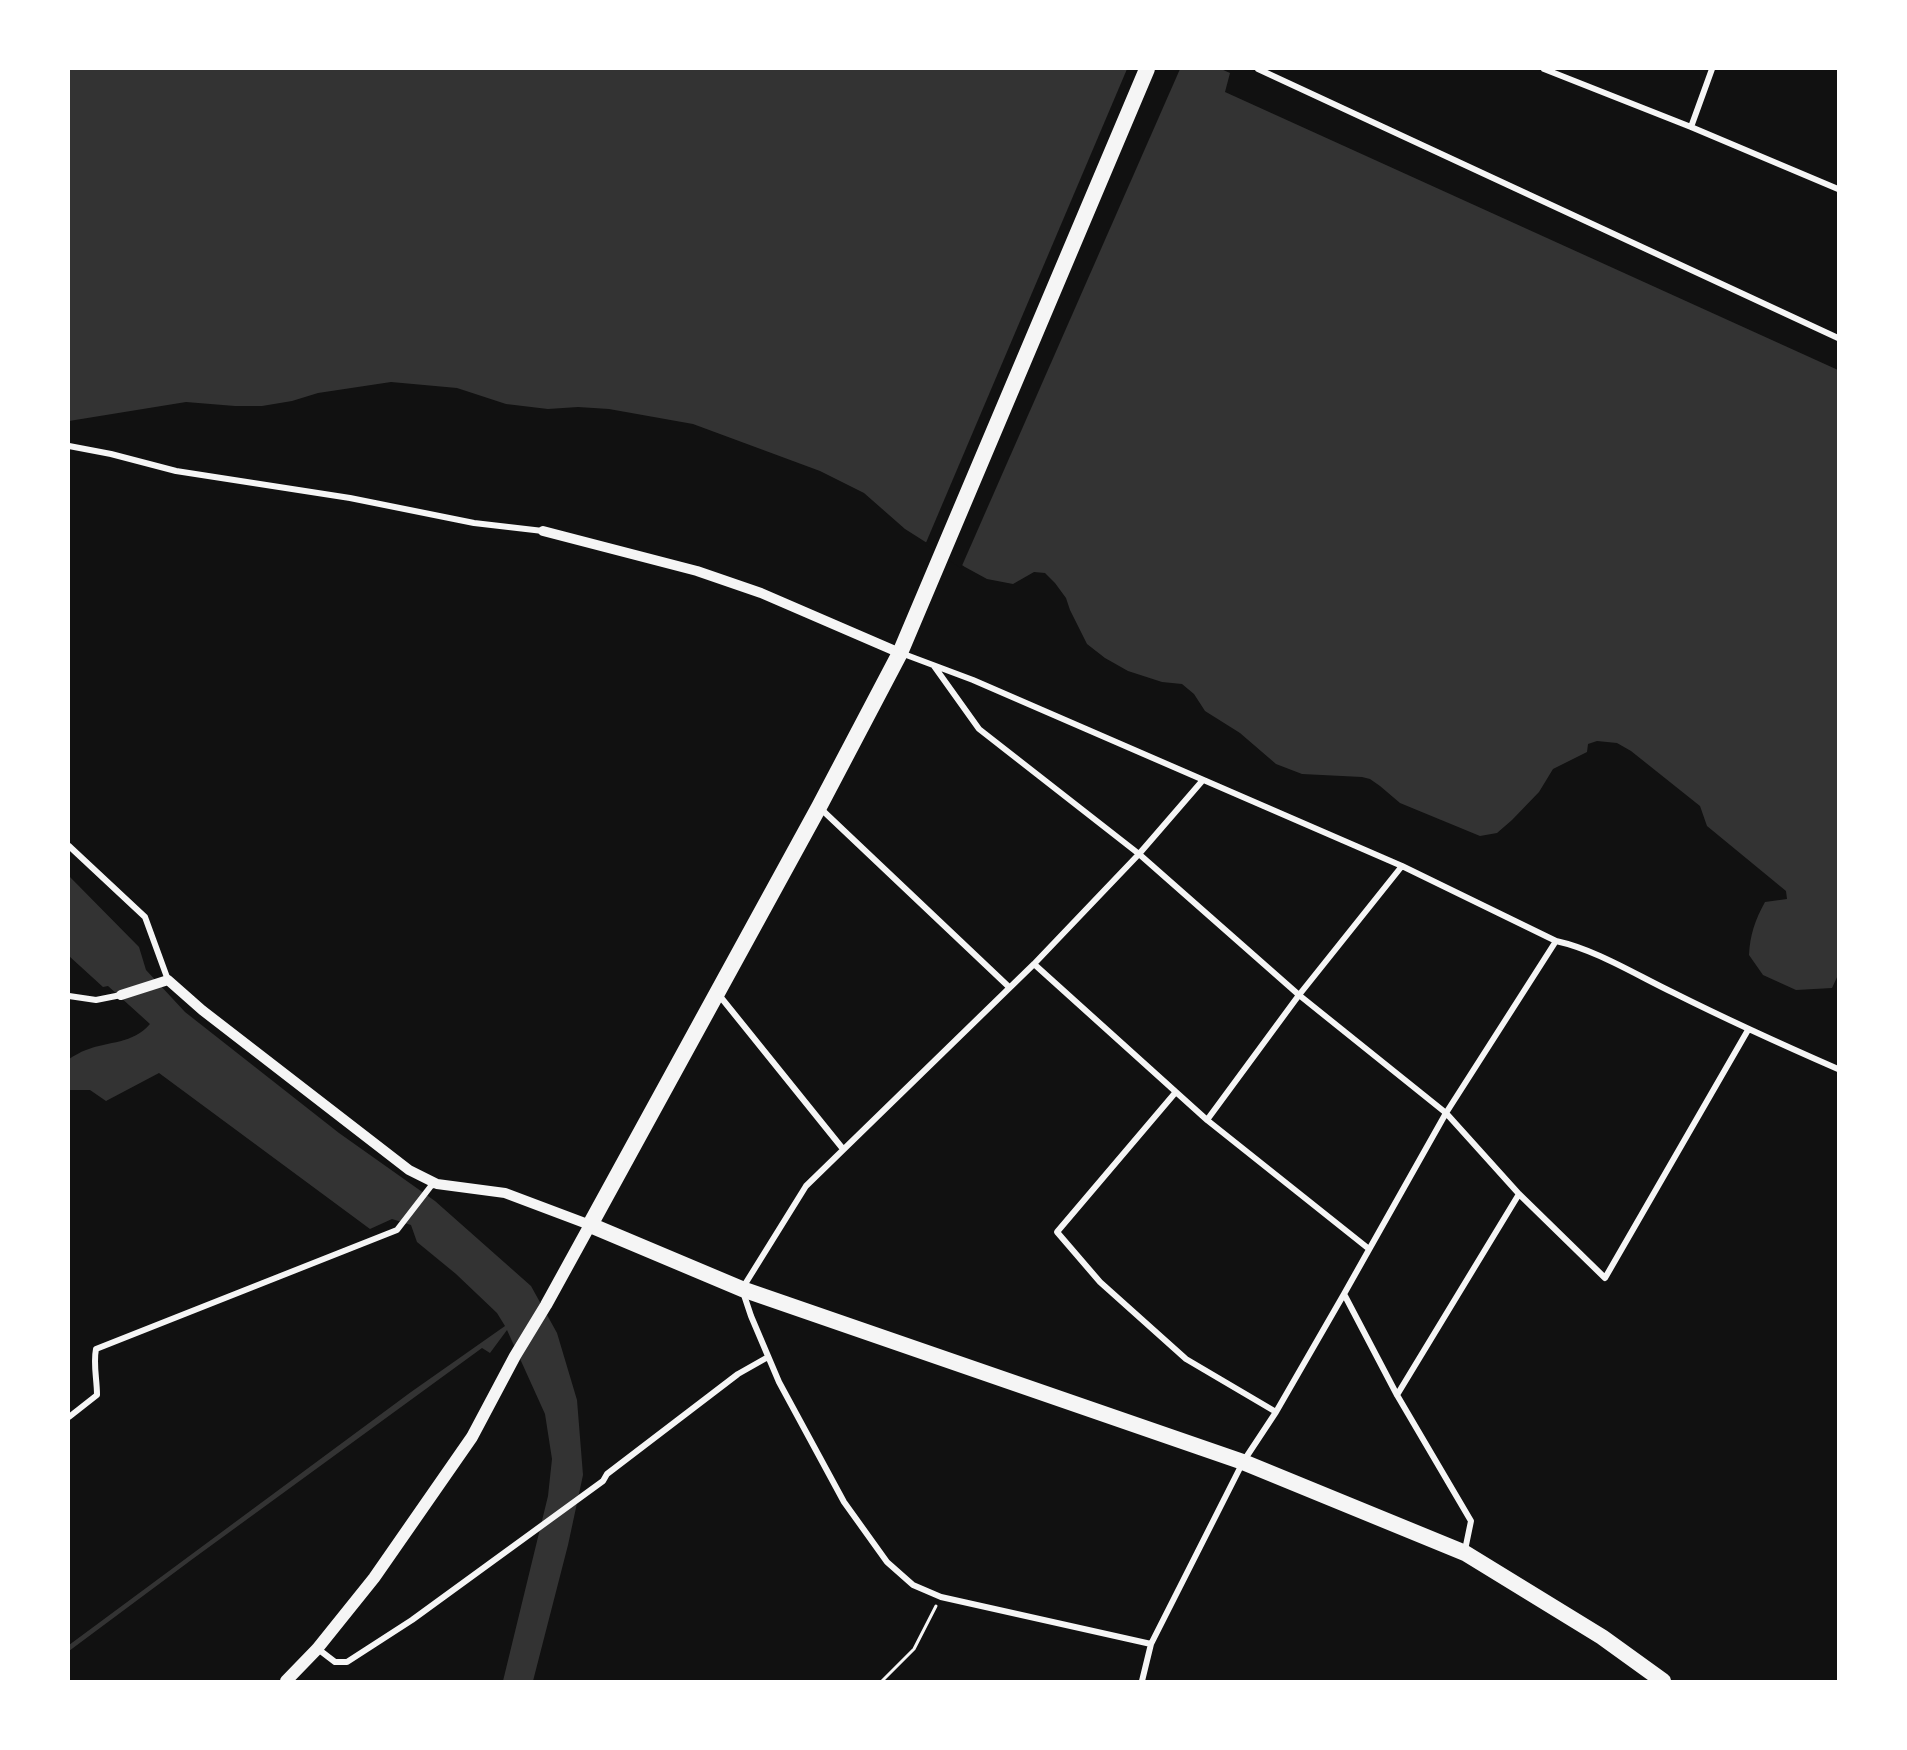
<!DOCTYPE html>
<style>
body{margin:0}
#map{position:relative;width:1907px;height:1750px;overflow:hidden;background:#111;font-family:Commissioner,sans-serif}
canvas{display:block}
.frame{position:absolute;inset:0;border:70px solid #fff;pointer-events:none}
</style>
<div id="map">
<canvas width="1907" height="1750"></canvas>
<div class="frame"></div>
</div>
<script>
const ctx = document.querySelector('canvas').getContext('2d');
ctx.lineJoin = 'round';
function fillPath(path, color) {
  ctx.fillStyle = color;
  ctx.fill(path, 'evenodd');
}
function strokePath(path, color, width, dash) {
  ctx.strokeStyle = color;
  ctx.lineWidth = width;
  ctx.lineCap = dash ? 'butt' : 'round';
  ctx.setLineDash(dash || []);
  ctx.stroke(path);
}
fillPath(new Path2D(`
 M69,69h1152l9,4 -5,19 613,278v605l-6,13 -36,2 -33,-15 -14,-20c1,-20 6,-35 16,-53l22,-3 -1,-8 -79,-65 -7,-20 -69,-55 -14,-8 -20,-2 -9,3 -1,8 -34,17 -14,23 -27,28 -15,13 -17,3 -80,-33 -20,-17 -10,-7 -8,-2 -60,-3 -26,-10 -36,-31 -35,-22 -11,-17 -12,-10 -20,-2 -34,-11 -23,-13 -18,-14 -17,-34 -4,-12 -11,-15 -10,-10 -11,-1 -21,12 -26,-5 -22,-12 -60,-38 -41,-36 -44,-22 -127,-47 -84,-15 -31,-2 -30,2 -42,-5 -49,-16 -66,-6 -73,11 -26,8 -30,5h-27l-49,-4 -117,19z
 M69,876l70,71 7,23 39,42 154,121 96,68 96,85 26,47 20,67 6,75 -15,70 -35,136h-30l45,-185 4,-37 -7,-45 -38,-84 -17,23 -8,-5 -288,210 -125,93v-6l342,-253 94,-66 -8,-13 -41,-39 -39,-32 -6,-17 -19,-6 -22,10 -211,-156 -53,28 -16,-11h-21v-31c5,-3 11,-7 17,-9 23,-9 47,-6 64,-26l-42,-38 -5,1 -34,-31z`), '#333');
fillPath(new Path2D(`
 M1127,69h53l-219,499 -36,-23z`), '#111');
strokePath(new Path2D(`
 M882,1681l32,-32 22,-43`), '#f5f5f5', 3);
strokePath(new Path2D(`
 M1258,69l580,269
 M1544,69l147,58 147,62
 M1691,127l21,-58
 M69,446l42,8 65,17 174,27 124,25 69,8
 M901,653l72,27 429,186 154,75c41,9 80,34 118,52 54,27 109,52 164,76
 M934,666l45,63 160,125 160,141 147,118 73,81 86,84 143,-248
 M820,808l189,179
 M69,846l76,71 23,63
 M1034,964l173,156 162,129
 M719,995l124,154
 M69,996l27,4 25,-5
 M1175,1093l-118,139 43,50 86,77 90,53
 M1207,1120l92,-125 103,-129
 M1397,1395l122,-201
 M69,1417l28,-22c0,-16 -4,-31 -1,-46l301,-119 34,-44 6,-2
 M1465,1550l6,-29 -74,-126 -53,-101 102,-181 110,-172
 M1151,1644l-210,-47 -28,-12 -26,-23 -43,-60 -65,-120 -28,-66 -9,-27 64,-103 228,-222 105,-110 64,-74
 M318,1649l17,13h12l65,-42 191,-139 4,-7 131,-100 30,-17
 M1142,1681l9,-37 92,-182 33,-50 68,-118`), '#f5f5f5', 6);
strokePath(new Path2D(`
 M543,531l154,40 64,22 139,60
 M121,995l47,-15 34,30 207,160 28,14 68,9 85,32`), '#f5f5f5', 10);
strokePath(new Path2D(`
 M286,1681l31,-32 57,-71 98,-141 43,-81 31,-51 44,-80`), '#f5f5f5', 12);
strokePath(new Path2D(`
 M1147,69l-247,584 -81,154 -229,418 152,64 501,173 222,91 137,84 61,44`), '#f5f5f5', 16);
</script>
